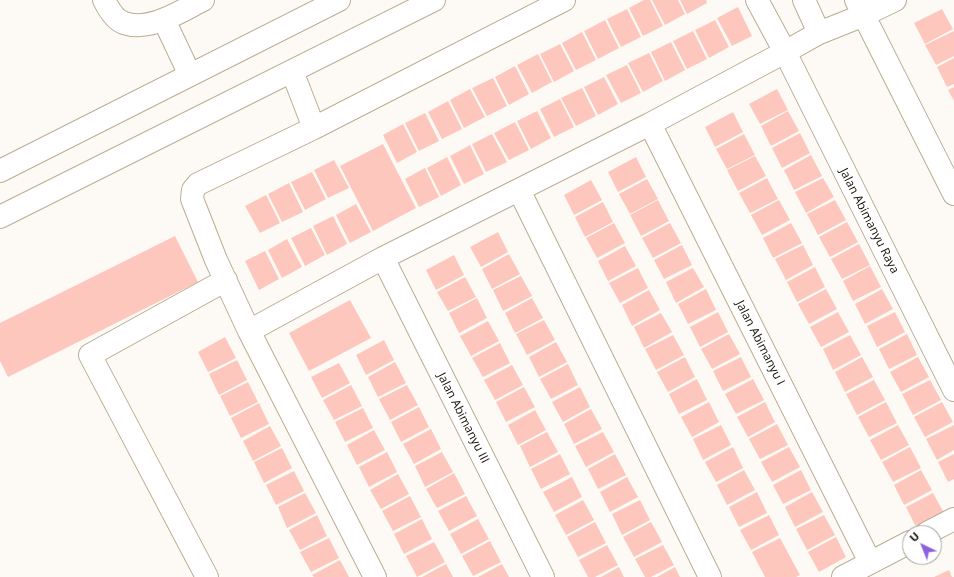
<!DOCTYPE html>
<style>
body{margin:0}
#map{position:relative;width:954px;height:577px;overflow:hidden;background:#fdfaf5;font-family:"Open Sans",sans-serif}
canvas{display:block}
.north{position:absolute;left:902px;top:525px;width:40px;height:40px;box-sizing:border-box;background:#fff;border:1px solid #a19f9b;border-radius:50%;rotate:317deg;font-size:11px;font-weight:700;line-height:16px;text-align:center;color:#130e06}
.north::after{content:'';display:block;margin:auto;width:14px;height:18px;background:#8c63dd;clip-path:polygon(50% 0,100% 100%,50% 72%,0 100%)}
</style>
<div id="map">
<canvas width="954" height="577"></canvas>
<div class="north">U</div>
</div>
<script>
const ctx = document.querySelector('canvas').getContext('2d');
ctx.lineJoin = 'round';
function fillPath(path, color) {
  ctx.fillStyle = color;
  ctx.fill(path, 'evenodd');
}
function strokePath(path, color, width, dash) {
  ctx.strokeStyle = color;
  ctx.lineWidth = width;
  ctx.lineCap = dash ? 'butt' : 'round';
  ctx.setLineDash(dash || []);
  ctx.stroke(path);
}
function label(font, color, halo, rows, align = 'center') {
  ctx.font = font + ' "Open Sans",sans-serif';
  ctx.lineWidth = 3;
  ctx.setLineDash([]);
  ctx.textBaseline = 'middle';
  ctx.strokeStyle = halo;
  ctx.fillStyle = color;
  for (const [text, x, y, turn = 0] of rows) {
    ctx.save();
    ctx.translate(x, y);
    ctx.rotate((+turn || 0) * Math.PI / 180);
    ctx.textAlign = isNaN(turn) ? turn : align;
    if (halo) ctx.strokeText(text, 0, 0);
    ctx.fillText(text, 0, 0);
    ctx.restore();
  }
}
fillPath(new Path2D(`
 M644,0h6l13,26 -20,10 -14,-28z
 M652,0h26l7,14 -20,11z
 M680,0h26l1,3 -20,11z
 M738,7l14,29 -20,10 -15,-28z
 M627,9l14,28 -20,10 -14,-28z
 M942,9l11,20 -28,15 -11,-21z
 M605,20l14,28 -21,11 -14,-28z
 M715,20l14,27 -20,11 -14,-28z
 M693,31l14,28 -20,10 -14,-28z
 M954,31v25l-18,9 -11,-20z
 M582,32l14,28 -20,10 -14,-27z
 M671,42l14,28 -20,11 -14,-29z
 M560,44l14,27 -20,11 -14,-28z
 M649,53l14,28 -20,11 -15,-29z
 M538,54l14,28 -20,11 -15,-28z
 M954,58v26l-7,3 -10,-20z
 M627,65l14,28 -20,10 -15,-28z
 M515,66l14,28 -20,11 -14,-28z
 M604,77l14,27 -20,11 -14,-28z
 M493,78l14,28 -20,10 -15,-28z
 M954,87v14l-6,-11z
 M582,88l14,28 -20,10 -15,-28z
 M470,89l15,28 -21,11 -14,-28z
 M777,89l11,21 -28,14 -11,-20z
 M560,99l14,28 -20,10 -14,-28z
 M448,101l14,28 -20,10 -14,-27z
 M537,111l14,27 -20,11 -14,-28z
 M788,111l11,20 -28,15 -10,-20z
 M733,112l10,20 -28,15 -10,-20z
 M425,113l14,28 -20,10 -14,-28z
 M515,122l14,28 -20,10 -15,-27z
 M403,124l14,28 -20,11 -14,-28z
 M800,133l10,20 -28,15 -10,-20z
 M492,134l15,28 -21,10 -14,-28z
 M744,134l11,21 -28,14 -11,-20z
 M383,144l33,64 -43,23 -33,-65z
 M470,145l14,29 -20,10 -14,-28z
 M811,155l11,21 -28,14 -10,-20z
 M755,156l11,20 -28,15 -11,-21z
 M447,157l14,28 -20,11 -14,-28z
 M636,157l10,20 -28,15 -10,-20z
 M334,160l15,28 -21,10 -14,-28z
 M425,168l14,29 -20,10 -14,-28z
 M312,172l14,27 -21,11 -14,-28z
 M767,178l11,21 -28,14 -11,-20z
 M823,178l11,19 -28,16 -11,-21z
 M647,179l11,20 -28,15 -11,-20z
 M591,180l11,20 -28,15 -10,-20z
 M289,183l14,29 -21,10 -14,-28z
 M266,195l14,28 -20,10 -15,-27z
 M658,200l11,21 -28,15 -11,-21z
 M779,200l11,20 -28,15 -11,-20z
 M835,200l11,20 -28,15 -11,-21z
 M603,202l10,20 -28,15 -10,-20z
 M356,204l15,28 -21,11 -14,-28z
 M333,216l14,28 -20,11 -14,-29z
 M847,222l11,20 -28,15 -11,-20z
 M614,223l11,20 -28,15 -11,-20z
 M670,223l11,20 -28,15 -11,-20z
 M791,223l11,20 -29,15 -10,-20z
 M311,228l14,27 -20,11 -14,-28z
 M498,232l10,20 -27,15 -11,-20z
 M175,236l23,46 -190,95 -8,-16v-38z
 M287,239l15,28 -20,11 -14,-28z
 M859,244l11,21 -28,14 -11,-20z
 M682,245l10,20 -28,14 -10,-19z
 M803,245l10,20 -27,15 -11,-21z
 M625,246l11,20 -28,15 -10,-20z
 M265,251l14,28 -20,11 -14,-29z
 M509,254l11,20 -28,15 -10,-20z
 M454,255l10,20 -28,15 -10,-20z
 M870,266l11,21 -28,14 -10,-20z
 M815,267l10,20 -28,15 -10,-20z
 M638,268l10,20 -28,15 -11,-20z
 M693,268l11,19 -28,16 -10,-21z
 M521,276l11,20 -29,15 -10,-21z
 M465,277l11,20 -28,14 -11,-19z
 M706,289l10,21 -28,14 -10,-20z
 M826,289l11,20 -28,15 -11,-20z
 M882,289l11,20 -28,15 -10,-20z
 M649,290l11,20 -28,16 -10,-21z
 M477,298l10,20 -28,15 -10,-20z
 M532,298l11,20 -28,15 -10,-20z
 M350,300l21,38 -62,33 -20,-38z
 M718,312l10,20 -28,15 -10,-20z
 M838,312l11,20 -28,15 -11,-20z
 M895,312l10,20 -28,15 -10,-21z
 M661,313l11,19 -28,16 -10,-21z
 M544,320l11,20 -28,15 -11,-21z
 M488,321l11,20 -28,15 -11,-20z
 M729,334l11,20 -28,15 -11,-20z
 M907,334l10,21 -28,14 -10,-20z
 M673,335l11,20 -28,15 -11,-21z
 M850,335l11,20 -28,15 -10,-21z
 M225,337l11,21 -28,14 -10,-20z
 M384,340l10,20 -28,15 -10,-20z
 M556,342l11,20 -28,15 -10,-20z
 M500,343l10,20 -27,14 -11,-19z
 M685,357l10,20 -27,15 -11,-20z
 M741,357l10,20 -28,14 -10,-20z
 M862,357l11,20 -28,15 -10,-20z
 M918,357l11,20 -28,15 -11,-20z
 M237,360l10,20 -28,15 -10,-21z
 M395,362l11,21 -28,14 -10,-20z
 M339,363l11,20 -28,15 -11,-21z
 M568,364l10,21 -27,14 -11,-20z
 M512,365l11,20 -28,15 -11,-20z
 M697,379l10,21 -28,14 -10,-20z
 M753,379l11,21 -28,14 -11,-20z
 M874,380l11,20 -28,15 -11,-21z
 M930,380l11,20 -28,15 -11,-21z
 M248,382l10,20 -28,14 -10,-20z
 M351,385l11,21 -28,14 -11,-20z
 M407,385l11,20 -28,15 -11,-21z
 M524,387l11,20 -29,15 -10,-20z
 M580,387l10,20 -27,15 -11,-20z
 M709,402l10,20 -27,15 -11,-20z
 M765,402l10,20 -27,15 -11,-20z
 M886,402l11,21 -28,14 -11,-20z
 M942,402l11,20 -28,15 -11,-20z
 M259,403l10,21 -28,14 -10,-20z
 M419,407l10,20 -28,15 -10,-20z
 M363,408l10,20 -28,14 -10,-20z
 M591,409l11,20 -28,15 -10,-20z
 M535,410l11,20 -28,15 -10,-20z
 M777,424l11,21 -28,14 -11,-20z
 M721,425l10,20 -28,15 -10,-21z
 M898,425l11,20 -28,15 -11,-20z
 M954,425v25l-17,10 -11,-21z
 M270,426l11,20 -28,15 -10,-20z
 M431,429l10,20 -27,15 -11,-20z
 M374,430l11,20 -28,15 -10,-20z
 M547,432l11,20 -28,15 -10,-21z
 M603,432l11,20 -28,15 -11,-21z
 M733,447l10,21 -27,14 -11,-20z
 M789,447l11,20 -28,15 -11,-20z
 M910,447l11,21 -28,14 -11,-20z
 M282,448l10,20 -28,15 -10,-21z
 M387,452l10,20 -28,15 -10,-20z
 M442,452l11,20 -28,15 -10,-21z
 M560,454l10,20 -29,15 -10,-20z
 M615,454l11,21 -28,14 -10,-20z
 M954,454v25l-6,3 -10,-20z
 M744,470l11,20 -28,15 -10,-20z
 M801,470l10,20 -28,14 -10,-19z
 M921,470l11,20 -28,15 -10,-20z
 M294,471l10,20 -28,14 -10,-20z
 M454,473l11,21 -28,14 -11,-19z
 M398,474l11,20 -28,15 -11,-19z
 M572,477l10,20 -28,15 -11,-20z
 M627,477l11,20 -28,15 -10,-20z
 M757,492l10,21 -28,14 -10,-20z
 M812,492l11,20 -28,15 -10,-20z
 M305,493l11,20 -29,15 -9,-21z
 M933,493l11,20 -28,14 -10,-20z
 M410,496l11,21 -28,14 -11,-20z
 M466,496l11,20 -28,15 -11,-20z
 M583,500l11,20 -28,15 -11,-20z
 M640,500l10,20 -28,15 -10,-21z
 M317,515l10,21 -27,14 -11,-20z
 M769,515l10,20 -28,15 -11,-20z
 M824,515l11,20 -28,15 -11,-21z
 M422,519l10,20 -28,15 -10,-20z
 M478,519l11,20 -28,15 -11,-20z
 M595,522l11,21 -28,14 -11,-20z
 M651,522l11,20 -28,15 -11,-20z
 M836,537l10,20 -27,15 -11,-20z
 M329,538l10,20 -28,14 -11,-20z
 M780,538l20,37 -4,2h-31l-13,-25z
 M490,541l11,21 -28,14 -11,-20z
 M434,542l11,20 -28,15 -11,-21z
 M607,545l11,20 -23,12h-7l-9,-17z
 M663,545l11,20 -23,12h-6l-10,-18z
 M340,560l9,17h-35l-2,-2z
 M446,564l7,13h-31z
 M502,564l7,13h-31z
 M619,567l5,10h-23z
 M675,567l5,10h-23z
 M949,570l3,7h-18z`), '#fec7bd');
const minor = new Path2D(`
 M104,0c4,8 11,20 20,23 26,9 57,-12 79,-23
 M757,0l28,52 169,338
 M804,0l15,33
 M856,0l98,194
 M164,20l26,55
 M292,71l22,57
 M650,124l220,438
 M0,171l339,-171
 M519,190l191,387
 M0,217l434,-217
 M383,258l160,319
 M249,331l134,-73 267,-134 135,-72 34,-19 45,-18 31,-15
 M927,533l27,-14
 M207,577l-117,-222 136,-75
 M375,577l-126,-246 -33,-71 -24,-61 1,-9 5,-6 116,-56 250,-128
 M843,577l67,-35`);
strokePath(minor, '#bbac94', 24);
strokePath(minor, '#fff', 22);
label('12px', '#130e06', '#fff', [
 ["Jalan Abimanyu Raya",869,221,63],
 ["Jalan Abimanyu I",760,343,63],
 ["Jalan Abimanyu III",463,418,63]
]);
</script>
